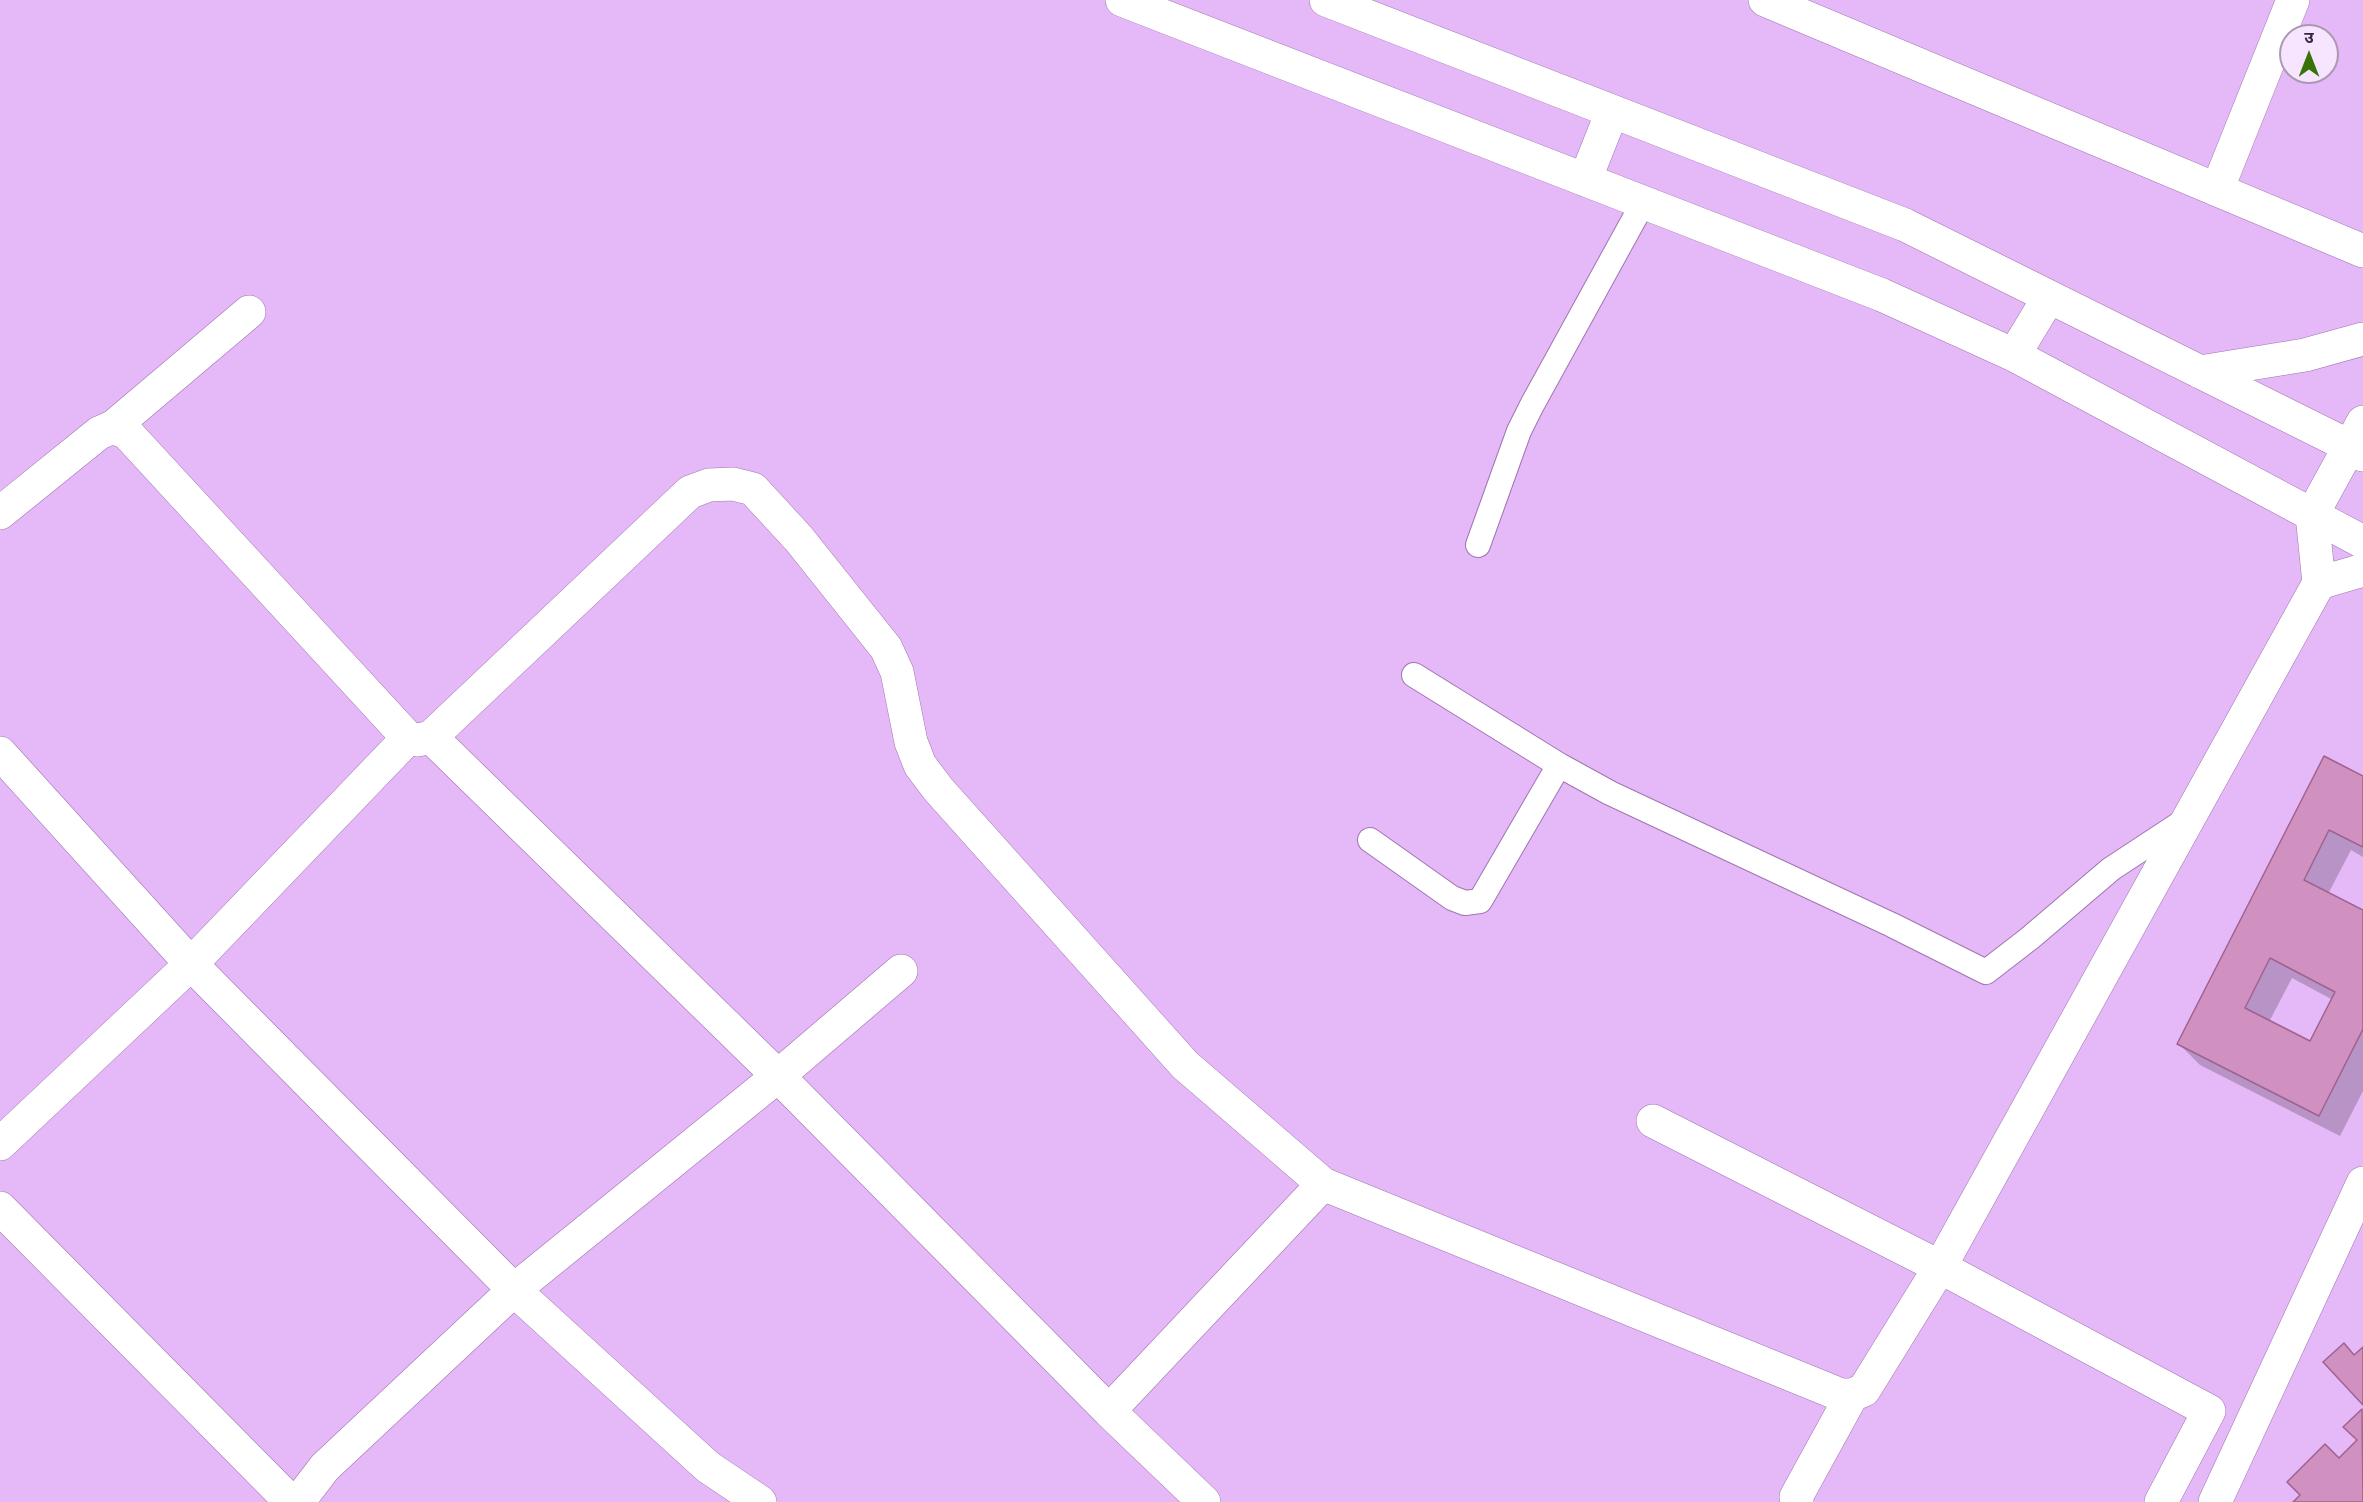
<!DOCTYPE html>
<meta charset="utf-8">
<style>
body{margin:0}
#map{position:relative;width:2363px;height:1502px;overflow:hidden;background:#e5b8f8;font-family:Arial,"Noto Sans Devanagari",sans-serif}
canvas{display:block}
.north{position:absolute;left:2279px;top:24px;width:60px;height:60px;box-sizing:border-box;background:#f7e4ff;border:2px solid #ab98b2;border-radius:50%;rotate:0deg;font-size:16px;font-weight:700;line-height:24px;text-align:center;color:#38263f}
.north::after{content:'';display:block;margin:auto;width:21px;height:27px;background:#387307;clip-path:polygon(50% 0,100% 100%,50% 72%,0 100%)}
</style>
<div id="map">
<canvas width="2363" height="1502"></canvas>
<div class="north">उ</div>
</div>
<script>
const ctx = document.querySelector('canvas').getContext('2d');
ctx.lineJoin = 'round';
function fillPath(path, color) {
  ctx.fillStyle = color;
  ctx.fill(path, 'evenodd');
}
function strokePath(path, color, width, dash) {
  ctx.strokeStyle = color;
  ctx.lineWidth = width;
  ctx.lineCap = dash ? 'butt' : 'round';
  ctx.setLineDash(dash || []);
  ctx.stroke(path);
}
fillPath(new Path2D(`
 M2363,777v80l-12,-7 -23,44 35,18v179l-23,45 -140,-71 -21,-21zM2292,978l41,22 -22,43 -42,-21z
 M2362,1411l1,91h-68l64,-61z`), '#0003');
const building = new Path2D(`
 M2324,756l39,20v71l-34,-17 -25,50 59,30v119l-44,87 -142,-72zM2270,958l65,34 -25,49 -65,-33z
 M2344,1343l10,12 9,-8v58l-40,-43z
 M2362,1409l1,93h-70l7,-7 -13,-13 38,-38 14,14 18,-18 -14,-13z`);
fillPath(building, '#d090c0');
strokePath(building, '#9f6290', 1.5);
const lane = new Path2D(`
 M1478,545l41,-114 13,-26 111,-202
 M1414,675l145,90 51,28 282,132 94,47 44,-34 81,-69 76,-50
 M1370,840l82,58 13,5 15,-2 79,-136`);
const street = new Path2D(`
 M1765,0l598,251
 M2217,190l76,-190
 M113,427l136,-115
 M431,737l347,339 331,335 95,91
 M0,753l191,211 323,326 194,177 52,35
 M1653,1121l287,146 269,144 -48,91
 M0,1144l191,-180 217,-226
 M0,1208l291,294
 M1109,1411l214,-227
 M298,1502l27,-35 189,-177 264,-214 123,-105
 M1797,1502l-1,-5 56,-102
 M2215,1502l148,-319`);
const secondary = new Path2D(`
 M1122,0l760,295 132,60 349,187
 M1326,0l579,225 444,221 14,9
 M1585,180l27,-68
 M2014,355l35,-58
 M2200,372l105,-17 58,-16
 M0,513l99,-80 14,-6 14,6 281,305 10,2 13,-3 259,-245 19,-7 24,-1 20,5 46,50 87,109 11,24 14,70 9,23 18,24 247,276 138,119 518,211h11l12,-5 76,-123 379,-684 -7,-68 51,-93
 M2319,583l44,-13`);
strokePath(lane, '#a075b1', 26);
strokePath(street, '#a075b1', 34);
strokePath(secondary, '#a075b1', 34);
strokePath(lane, '#fff', 24);
strokePath(street, '#fff', 33);
strokePath(secondary, '#fff', 33);
</script>
